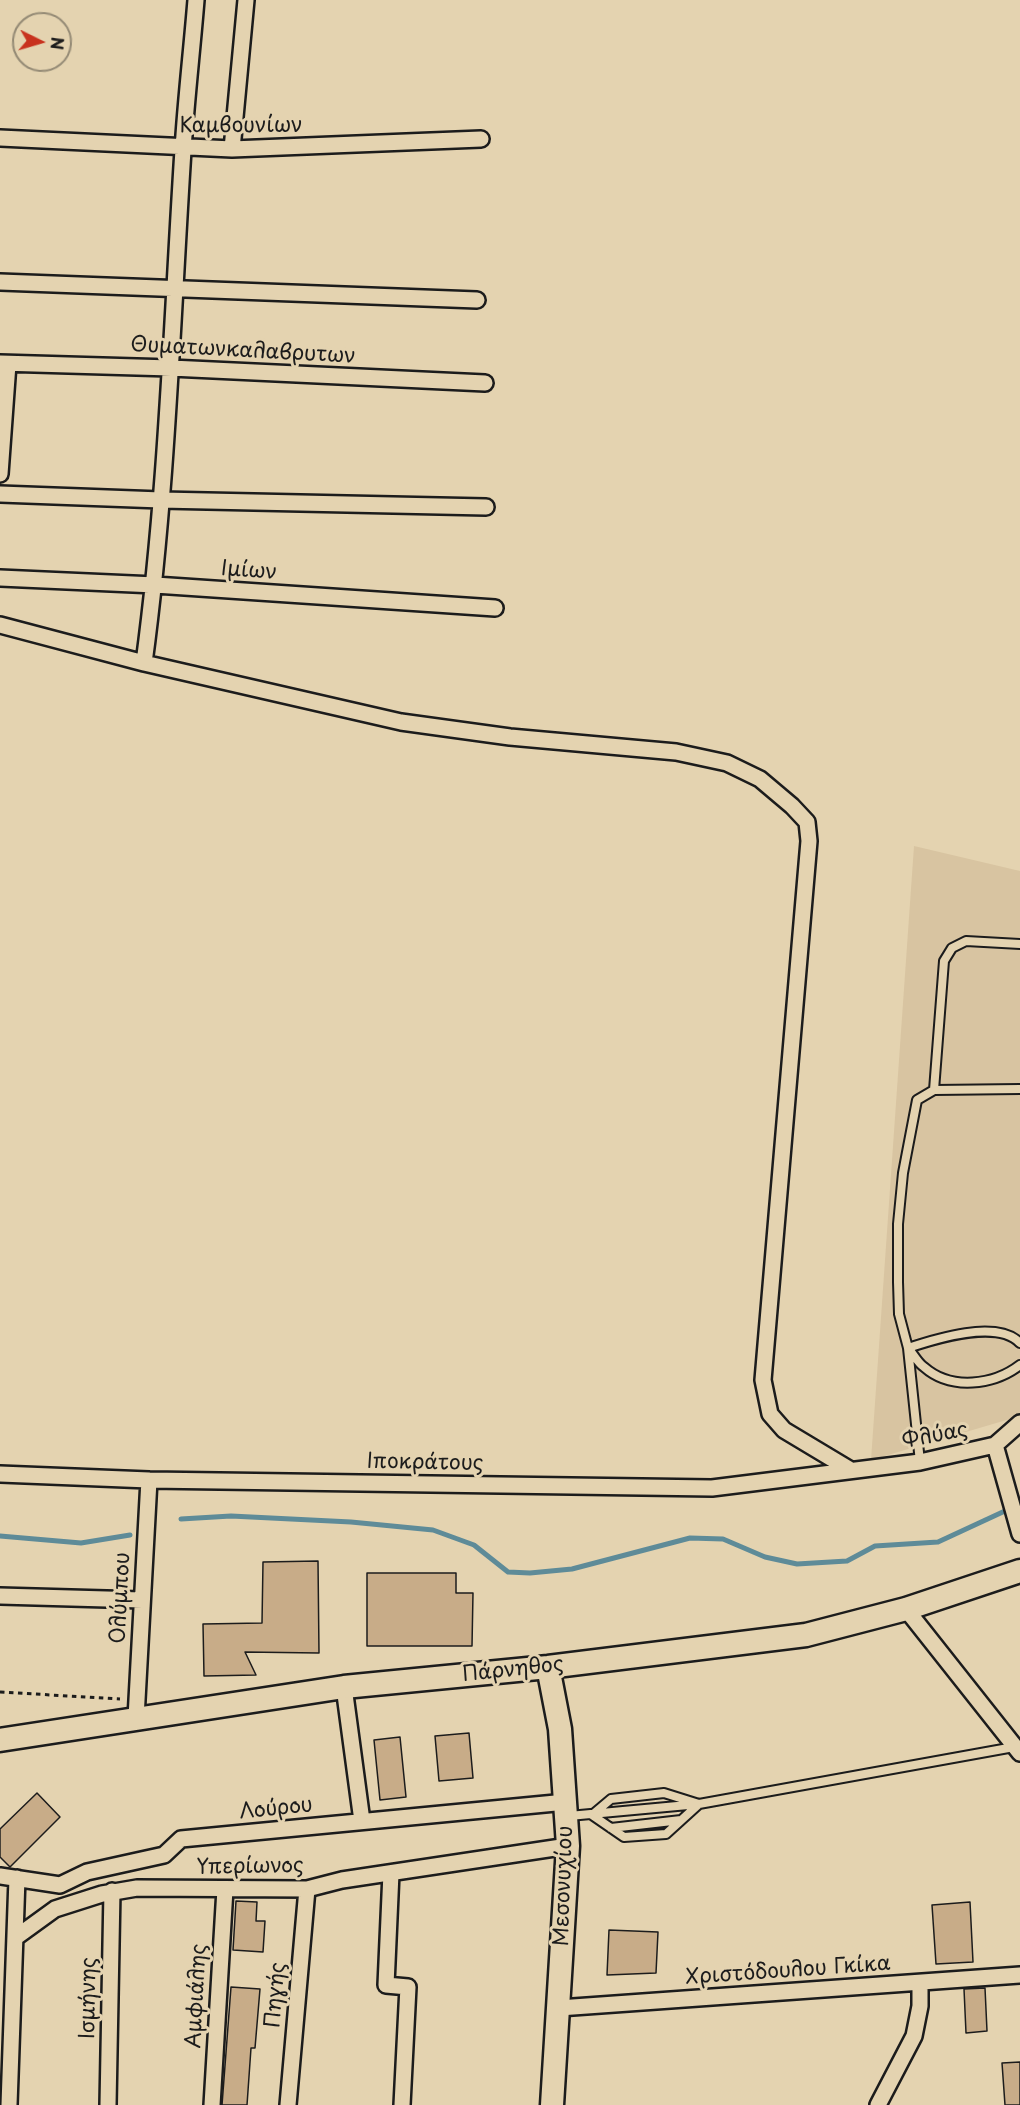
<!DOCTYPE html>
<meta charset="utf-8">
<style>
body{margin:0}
#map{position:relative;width:1020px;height:2105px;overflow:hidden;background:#e4d3b0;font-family:"Playpen Sans",sans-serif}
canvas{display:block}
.north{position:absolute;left:12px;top:12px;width:60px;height:60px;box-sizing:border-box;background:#e4d3b0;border:2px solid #948a75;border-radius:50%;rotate:95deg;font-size:16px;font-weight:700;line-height:24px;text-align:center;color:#1c1c1c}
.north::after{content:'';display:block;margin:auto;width:21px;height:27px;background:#c8321e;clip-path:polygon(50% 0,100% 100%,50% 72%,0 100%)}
</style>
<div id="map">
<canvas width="1020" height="2105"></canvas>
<div class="north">N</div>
</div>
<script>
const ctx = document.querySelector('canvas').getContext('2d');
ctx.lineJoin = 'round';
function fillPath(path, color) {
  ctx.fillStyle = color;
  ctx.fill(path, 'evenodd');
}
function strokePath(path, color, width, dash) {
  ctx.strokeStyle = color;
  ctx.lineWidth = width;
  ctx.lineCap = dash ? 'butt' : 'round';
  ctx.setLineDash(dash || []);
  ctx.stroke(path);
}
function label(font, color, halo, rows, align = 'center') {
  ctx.font = font + ' "Playpen Sans",sans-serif';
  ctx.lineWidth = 6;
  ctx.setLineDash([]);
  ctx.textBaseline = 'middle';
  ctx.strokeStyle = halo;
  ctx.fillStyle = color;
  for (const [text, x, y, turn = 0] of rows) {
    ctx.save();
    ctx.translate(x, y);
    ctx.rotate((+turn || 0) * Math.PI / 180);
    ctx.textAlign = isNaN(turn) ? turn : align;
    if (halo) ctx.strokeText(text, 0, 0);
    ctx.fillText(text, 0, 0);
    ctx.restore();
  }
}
fillPath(new Path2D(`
 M914,846l106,25v545l-149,44z`), '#d8c4a1');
strokePath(new Path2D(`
 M181,1519l50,-3 120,6 82,8 41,15 34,27 22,1 42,-4 118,-31 33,1 42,18 32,7 50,-3 28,-15 63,-4 82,-38
 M0,1536l81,7 49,-8`), '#5e8b98', 5);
const building = new Path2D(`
 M318,1561l1,92 -74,-1 11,23 -52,1 -1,-52 59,-1 1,-61z
 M367,1573h89v20h17l-1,53h-105z
 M469,1733l4,45 -34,3 -4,-45z
 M400,1737l6,60 -26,3 -6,-60z
 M37,1793l23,24 -50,50 -10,-10v-28z
 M236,1901l21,1 -1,19h9l-2,31 -30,-2z
 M970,1902l3,60 -37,2 -4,-59z
 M609,1930l49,2 -2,41 -49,2z
 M231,1987l29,2 -5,59h-4l-4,57h-25z
 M985,1988l2,43 -21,2 -2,-44z
 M1020,2062v43h-15l-3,-42z`);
fillPath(building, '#c8ac88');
strokePath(building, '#1c1c1c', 1.5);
const lane = new Path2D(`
 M934,1090l10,-129 8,-13 14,-7 54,3
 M908,1348c27,-9 89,-29 112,-5
 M909,1349c5,6 9,14 15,18 27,24 70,18 96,-2
 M920,1462l-12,-114 -9,-34 -1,-32v-58l5,-51 14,-73 17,-10 86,-1
 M664,1793l35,11 -33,30 -42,3 -32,-22 19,-16z
 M569,1816l130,-12 315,-57
 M611,1828l70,-8`);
const street = new Path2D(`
 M0,138l232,11 249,-10
 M232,149l14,-149
 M0,282l477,18
 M0,363l171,5 314,15
 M0,474l8,-110
 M0,494l161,6 325,7
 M0,578l155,7 340,23
 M0,625l144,38 257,59 109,15 166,15 51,11 33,16 32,27 15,16 2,19 -46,539 7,34 14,16 65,39
 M144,663c23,-171 28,-342 39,-513 3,-50 9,-100 13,-150
 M995,1445l25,89
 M0,1474l149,6 563,8 208,-26 75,-17 25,-22
 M0,1596l142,4
 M906,1609l114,144
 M344,1687l18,134
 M136,1718l13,-238
 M391,1873l-5,112 22,2 -6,118
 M0,1876l60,9 27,-13 77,-17 17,-16 385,-37
 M15,1938l40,-29 47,-15 35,-6 170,1 35,-9 226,-34
 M559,2008l461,-33
 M9,2105l8,-227
 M108,2105l4,-214
 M212,2105l13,-216
 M288,2105l19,-216
 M878,2105l36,-69 6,-30v-23`);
const secondary = new Path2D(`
 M548,1667l12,62 8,117 -16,259
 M0,1740l344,-53 204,-20 258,-32 100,-26 114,-38`);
strokePath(lane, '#1c1c1c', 12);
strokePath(street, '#1c1c1c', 20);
strokePath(secondary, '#1c1c1c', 27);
strokePath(new Path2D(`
 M0,1692l120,7`), '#1c1c1c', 3, [4.5, 4.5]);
strokePath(lane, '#e4d3b0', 8);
strokePath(street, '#e4d3b0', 15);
strokePath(secondary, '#e4d3b0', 22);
label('21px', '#1c1c1c', '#e4d3b0', [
 ["Καμβουνίων",241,126],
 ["Θυματωνκαλαβρυτων",243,351,3],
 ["Ιμίων",249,571,4],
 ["Φλύας",935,1436,-11],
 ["Ιποκράτους",425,1463,1],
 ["Ολύμπου",121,1598,-87],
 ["Πάρνηθος",513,1670,-6],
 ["Λούρου",276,1809,-6],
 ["Υπερίωνος",250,1867,-1],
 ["Μεσονυχίου",564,1886,-88],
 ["Χριστόδουλου Γκίκα",788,1971,-4],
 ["Πηγής",276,1995,-85],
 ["Αμφιάλης",197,1996,-87],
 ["Ισμήνης",89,1998,-89]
]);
</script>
